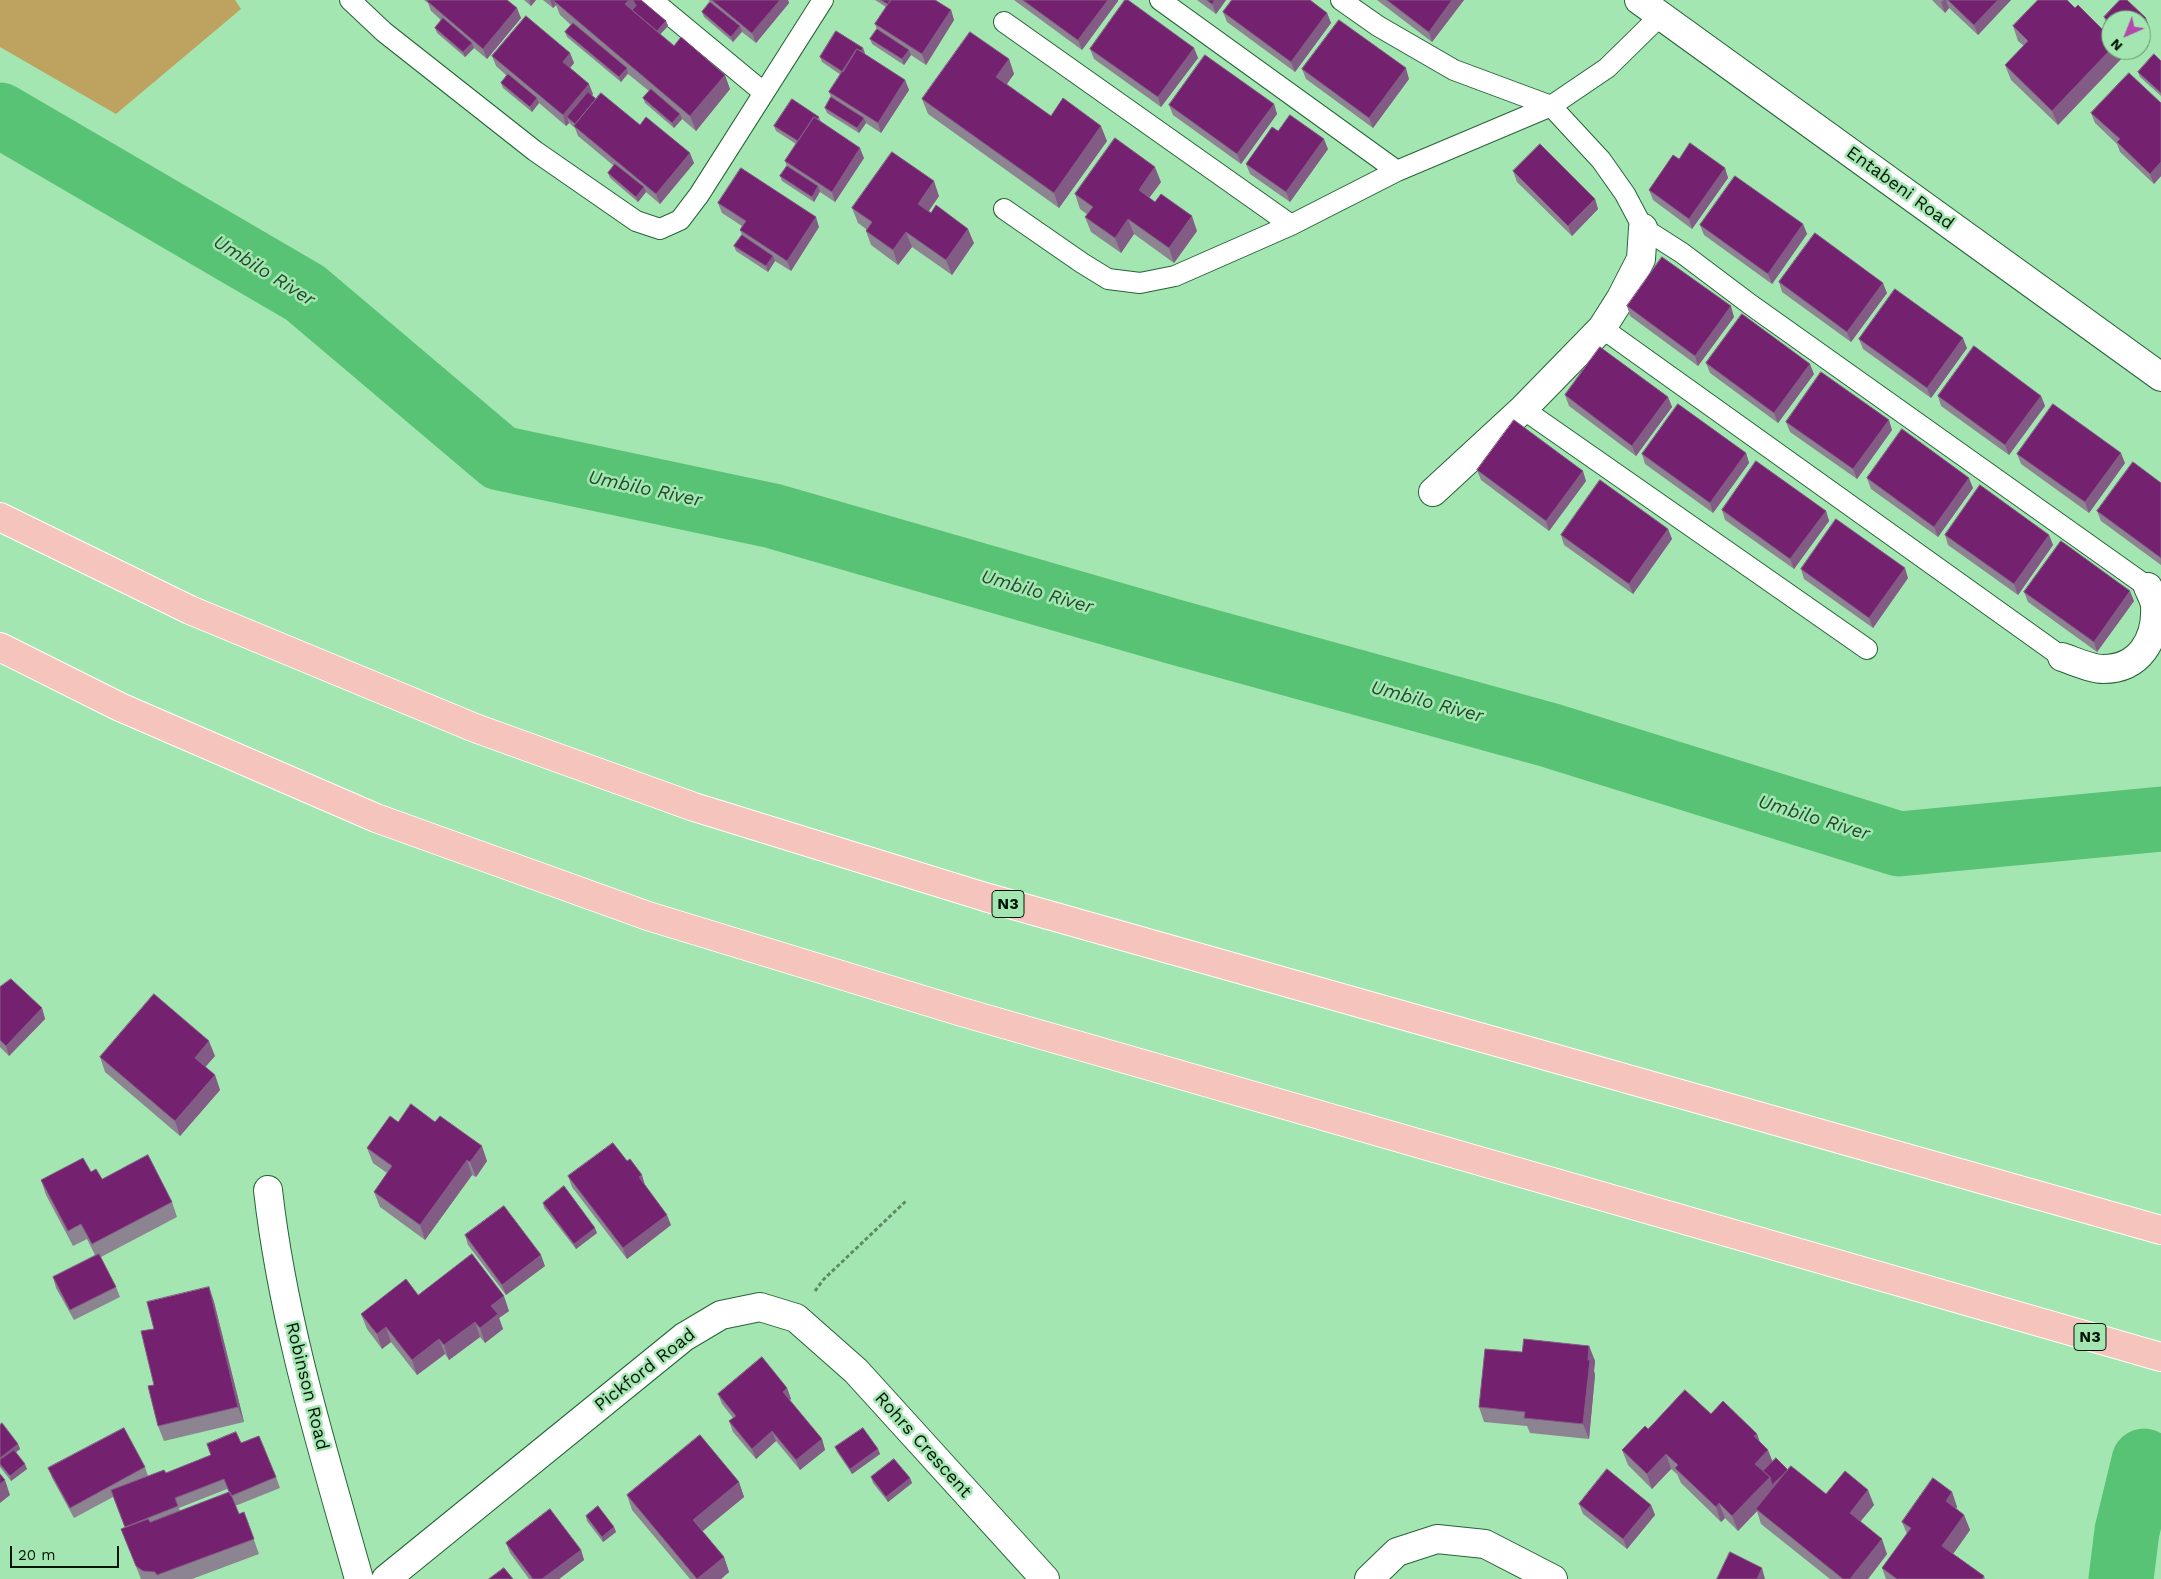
<!DOCTYPE html>
<style>
body{margin:0}
#map{position:relative;width:2161px;height:1579px;overflow:hidden;background:#a4e6b1;font-family:"Work Sans",sans-serif}
canvas{display:block}
.north{position:absolute;left:2101px;top:10px;width:50px;height:50px;box-sizing:border-box;background:#a4e6b1;border:1px solid #62936c;border-radius:50%;rotate:224deg;font-size:14px;font-weight:700;line-height:20px;text-align:center;color:#001605}
.north::after{content:'';display:block;margin:auto;width:18px;height:22px;background:#b249ab;clip-path:polygon(50% 0,100% 100%,50% 72%,0 100%)}
.scale{position:absolute;left:10px;top:1546px;width:109px;height:22px;box-sizing:border-box;border:2px solid #001605;border-top:0;padding-left:6px;font-size:15px;line-height:18px;white-space:nowrap;color:#001605;-webkit-text-stroke:4px #a4e6b1;paint-order:stroke}
</style>
<div id="map">
<canvas width="2161" height="1579"></canvas>
<div class="north">N</div>
<div class="scale">20 m</div>
</div>
<script>
const ctx = document.querySelector('canvas').getContext('2d');
ctx.lineJoin = 'round';
function fillPath(path, color) {
  ctx.fillStyle = color;
  ctx.fill(path, 'evenodd');
}
function strokePath(path, color, width, dash) {
  ctx.strokeStyle = color;
  ctx.lineWidth = width;
  ctx.lineCap = dash ? 'butt' : 'round';
  ctx.setLineDash(dash || []);
  ctx.stroke(path);
}
function label(font, color, halo, rows, align = 'center') {
  ctx.font = font + ' "Work Sans",sans-serif';
  ctx.lineWidth = 5;
  ctx.setLineDash([]);
  ctx.textBaseline = 'middle';
  ctx.strokeStyle = halo;
  ctx.fillStyle = color;
  for (const [text, x, y, turn = 0] of rows) {
    ctx.save();
    ctx.translate(x, y);
    ctx.rotate((+turn || 0) * Math.PI / 180);
    ctx.textAlign = isNaN(turn) ? turn : align;
    if (halo) ctx.strokeText(text, 0, 0);
    ctx.fillText(text, 0, 0);
    ctx.restore();
  }
}
fillPath(new Path2D(`
 M0,0h235l6,9 -125,105 -116,-67z`), '#bda35f');
strokePath(new Path2D(`
 M0,115l305,178 195,165 273,58 402,116 374,103 350,109 262,-25
 M2121,1579l6,-48 17,-70`), '#59c375', 65);
const lane = new Path2D(`
 M350,0l34,32 151,119 101,70 24,8 20,-9 19,-25 124,-195
 M652,0l111,92
 M1160,0l237,171
 M1341,0l37,26 76,44 97,36 50,54 24,34 18,34 39,25 69,52 397,282
 M1004,22l287,203
 M1004,209l78,54 26,16 32,4 35,-7 116,-51 106,-54 154,-65 56,-38 54,-53
 M1602,328l460,329
 M1523,409l344,240`);
const street = new Path2D(`
 M1639,0l522,377
 M1433,492l90,-83 79,-81 19,-30 20,-39 2,-31
 M2062,657c12,4 29,12 41,12 37,0 54,-30 52,-64 -1,-6 -5,-13 -7,-18
 M268,1190c15,133 55,261 91,389
 M386,1579l298,-242 37,-22 39,-8 36,11 60,53 189,208
 M1369,1579l28,-27 40,-13 48,5 68,35`);
const highway = new Path2D(`
 M0,517l190,93 285,118 219,79 291,90 1176,333
 M0,647l120,60 256,111 272,98 314,96 1199,345`);
strokePath(lane, '#256437', 22);
strokePath(street, '#256437', 30);
strokePath(highway, '#fff', 30);
strokePath(new Path2D(`
 M815,1291l8,-11 83,-79`), '#5c8b66', 3, [4, 2.5]);
strokePath(lane, '#fff', 20);
strokePath(street, '#fff', 28);
strokePath(highway, '#f5c4bc', 28);
fillPath(new Path2D(`
 M424,0h83l14,18 -34,41 -13,-11 -9,9 -28,-24 -2,-5 6,-8 -10,-9 -3,-8z
 M524,0h12l-5,6z
 M543,0h98l25,21 2,5 -8,8 70,55 -34,42 -14,-12 -8,9 -29,-25 -2,-5 6,-7 -21,-17 -7,8 -54,-45 -2,-5 6,-7 -11,-10 -4,-10 -3,3z
 M709,0h79l1,3 -33,40 -14,-11 -9,10 -29,-25 -2,-5 8,-10z
 M875,0h60l16,10 3,10 -28,45 -15,-10 -7,10 -32,-21 -2,-5 7,-10 -2,-5 11,-17z
 M1014,0h104v1l-36,49z
 M1197,0h29l-10,14z
 M1377,0h87l-32,42z
 M1932,0h79l-33,35 -29,-27 -4,5z
 M1223,12l104,1 4,10 -36,49 -68,-50z
 M2104,17l44,6 -37,-3v7l-5,-5z
 M2013,26l98,24h8l3,8 -64,67 -47,-45 -6,-15 19,-19 -6,-5z
 M1194,48l4,10 -37,49 -67,-48 -4,-10z
 M570,53l4,10 -4,5 23,26 -2,1 5,4 44,26 54,38 -34,41 -14,-12 -8,10 -28,-24 -2,-5 6,-7 -36,-30 -3,-8 -6,-5 -3,3 -27,-23 -7,9 -29,-24 -2,-5 6,-7 -11,-10 -4,-10z
 M865,53l-1,1 41,26 4,10 -28,43 -15,-10 -7,10 -32,-20 -2,-5 6,-11 -2,-5 12,-17 -19,-13 -2,-5z
 M1009,59l5,15 -7,10 44,32 56,25 -48,67 -131,-94 -6,-15z
 M2161,61v35l-21,-19 -2,-5z
 M1302,69l107,10 -36,49 -67,-49z
 M2161,103v73l-7,8 -34,-32 -3,-8 -22,-21 -4,-10z
 M1274,104l3,10 -36,50 -68,-49 -4,-10z
 M819,117l2,5 43,36 -29,44 -15,-10 -6,10 -32,-21 -2,-5 7,-10 -2,-5 11,-17 -20,-13 -2,-5z
 M1278,131l50,18 -38,53 -40,-28 -4,-10z
 M1725,168l3,10 -36,51 -39,-29 -4,-10z
 M1513,171l82,28 3,10 -26,27 -55,-54z
 M1161,182l-12,16 48,33 -23,32 -40,-29 -13,19 -30,-21 -6,-15 3,-2 -8,-6 -5,-15z
 M939,196l-10,15 45,32 -22,32 -40,-28 -14,18 -27,-20 -5,-14v-2l-8,-6 -6,-15z
 M718,203l101,24 -28,44 -16,-10 -7,11 -32,-21 -2,-5 8,-11 -2,-5 2,-4 -20,-13z
 M1803,224l4,10 -35,50 -68,-49 -4,-10z
 M1779,282l108,11 -36,49 -69,-50z
 M1627,306l107,11 -36,49 -68,-50z
 M1859,339l108,9 -36,50 -68,-49z
 M1706,363l108,11 -36,49 -68,-50z
 M1565,395l103,2 4,10 -36,49 -67,-50z
 M1938,396h103l4,10 -36,49 -68,-49z
 M1786,422l106,8 -35,49 -67,-47z
 M1746,453l3,10 -36,50 -68,-49 -3,-10z
 M2017,454l108,9 -36,50 -68,-49z
 M1477,470l109,11 -37,50 -68,-51z
 M1867,478l106,10 -35,49 -67,-48z
 M2161,483v82l-60,-44 -4,-10z
 M1722,510l104,1 3,10 -35,48 -69,-49z
 M1668,529l4,10 -39,55 -69,-49 -3,-10z
 M1945,535h104l4,10 -35,50 -70,-50z
 M1801,569l107,9 -35,50 -69,-49z
 M2024,592l110,9 -37,51 -69,-50z
 M0,987l42,21 3,11 -36,37 -9,-9z
 M215,1056l-10,11 10,8 5,15 -40,46 -75,-64 -5,-15z
 M398,1122l89,39 -11,16 -4,-2 -47,65 -45,-33 -6,-15 13,-19 -14,-10 -6,-15z
 M627,1161l18,24 26,40 -44,34 -55,-72 -4,-11z
 M91,1172l11,7 70,23 5,15 -76,40 15,30 4,10 -46,23 -18,-32 -3,-11 42,-22 -8,-16 -14,7 -27,-51 -5,-15z
 M543,1203l54,30 -21,16 -32,-41z
 M465,1235l80,31 -39,29 -38,-50z
 M209,1287l5,15 30,120 -80,19 -6,-15 -4,-41v-56z
 M418,1295l91,16 -10,7 4,11 -18,14 -5,-6 -31,23 -4,-6 -28,21 -26,-33 -9,7 -15,-20 -6,-15z
 M1589,1346l6,15 -1,10 1,4 -6,64 -59,-6 -3,-7 -43,-4 -5,-15 43,-55z
 M787,1388l4,11 -2,1 33,39 3,11 -25,20 -24,-29 -20,18 -23,-27 -4,-11 4,-3 -11,-14 -4,-10z
 M1711,1414l46,20 3,8 12,20 16,8 38,24 48,11 -14,17 27,32 -19,25h-38l-69,-55 -4,-13 -19,20 -13,-13 -4,4 -40,-39 -4,-9 -6,-5 -19,20 -24,-24 -6,-15z
 M0,1425l18,19 2,5 -4,3 11,17 -16,12 -11,-14z
 M241,1443l35,34 4,11 -45,18 4,8 5,-2 15,42 -67,25h-51l-20,-50 4,-1 -12,-31 -39,21 -22,-40 -4,-10 97,-1 3,9 18,-3zM227,1489l2,3 -49,19 -1,-3z
 M835,1447l43,2 2,5 -28,20 -15,-22z
 M871,1477l39,1 2,5 -24,19 -15,-19z
 M739,1482l5,15 -42,34 22,26 5,15 -8,7h-31l-58,-69 -5,-15z
 M1952,1492l5,15 -1,1 8,7 6,15 -17,24 31,22 1,3h-99l-4,-11 25,-34 -5,-12z
 M1579,1504l72,1 4,10 -28,34 -44,-35z
 M586,1516l28,11 2,5 -13,10 -16,-21z
 M506,1543l75,7 3,10 -25,19h-30l-19,-26z`), '#8c8490');
fillPath(new Path2D(`
 M529,0h7l-5,6z
 M550,0h10l-6,1 2,4 -3,3z
 M629,0h4l5,12 -9,2 -4,-10z
 M780,0h8l1,3 -33,40 -4,-10z
 M1108,0h10v1l-36,49 -4,-10z
 M1215,0h11l-10,14 -4,-10z
 M1452,0h12l-32,42 -3,-10z
 M1944,0h2l3,8 -4,5 -4,-11z
 M1998,0h13l-33,35 -4,-10z
 M517,8l4,10 -34,41 -4,-10z
 M951,10l3,10 -28,45 -4,-11z
 M1327,13l4,10 -36,49 -4,-10z
 M2146,18l2,5 -7,8v-7z
 M666,21l2,5 -13,14 -2,-5z
 M740,26l2,5 -9,11 -2,-5z
 M472,43l2,5 -9,9 -2,-5z
 M863,48l2,5 -17,26 -2,-5z
 M1194,48l4,10 -37,49 -3,-10z
 M2111,49v1h8l3,8 -64,67 -6,-14z
 M909,50l2,5 -7,10 -2,-6z
 M570,53l4,10 -7,9 -4,-10z
 M1009,59l5,15 -13,18 -5,-15z
 M627,68l1,5 -7,9 -2,-5z
 M1406,68l3,11 -36,49 -4,-10z
 M725,75l5,14 -34,42 -6,-15z
 M905,80l4,10 -28,43 -3,-10z
 M589,84l4,10 -22,27 -4,-4 2,6 -3,3 -3,-11z
 M537,98l2,5 -7,9 -2,-5z
 M1274,104l3,10 -36,50 -4,-10z
 M680,114l2,5 -8,9 -2,-5z
 M864,118l2,5 -7,10 -2,-5z
 M1101,126l6,15 -48,67 -5,-15z
 M1324,139l4,10 -38,53 -4,-10z
 M860,148l4,10 -29,44 -3,-10z
 M690,153l4,10 -34,41 -4,-10z
 M2161,162v14l-7,8 -4,-10z
 M1155,167l6,15 -17,23 -5,-15z
 M1725,168l3,10 -36,51 -3,-10z
 M934,181l5,15 -16,23 -5,-15z
 M818,186l2,5 -6,11 -2,-5z
 M644,187l2,5 -8,10 -2,-5z
 M1595,199l3,10 -26,27 -4,-10z
 M1192,216l5,15 -23,32 -5,-15z
 M816,217l3,10 -28,44 -4,-10z
 M1128,219l6,15 -13,19 -6,-15z
 M1803,224l4,10 -35,50 -4,-10z
 M968,229l6,14 -22,32 -6,-15z
 M906,232l6,15 -14,18 -5,-15z
 M773,256l2,5 -7,11 -2,-6z
 M1883,283l4,10 -36,49 -4,-10z
 M1731,306l3,11 -36,49 -3,-10z
 M1963,338l4,10 -36,50 -4,-10z
 M1810,364l4,10 -36,49 -4,-10z
 M2041,396l4,10 -36,49 -4,-10z
 M1668,397l4,10 -36,49 -4,-10z
 M1889,420l3,10 -35,49 -4,-10z
 M1746,453l3,10 -36,50 -3,-10z
 M2121,453l4,10 -36,50 -4,-11z
 M1583,471l3,10 -37,50 -3,-10z
 M1969,478l4,10 -35,49 -4,-10z
 M1826,511l3,10 -35,48 -4,-10z
 M1668,529l4,10 -39,55 -4,-10z
 M2049,535l4,10 -35,50 -4,-11z
 M1905,568l3,10 -35,50 -4,-10z
 M2130,591l4,10 -37,51 -3,-10z
 M42,1008l3,11 -36,37 -3,-10z
 M209,1041l6,15 -15,17 -5,-15z
 M215,1075l5,15 -40,46 -5,-15z
 M482,1146l5,15 -11,16 -6,-15z
 M467,1160l5,15 -47,65 -5,-15z
 M642,1175l3,10 -3,2 -3,-10z
 M667,1215l4,10 -44,34 -4,-11z
 M595,1228l2,5 -21,16 -2,-5z
 M541,1255l4,11 -39,29 -4,-10z
 M209,1287l5,15 30,120 -6,-15z
 M504,1296l5,15 -10,7 4,11 -18,14 -5,-15 11,-22z
 M475,1322l5,15 -31,23 -5,-15z
 M386,1327l5,15 -9,7 -5,-15z
 M439,1339l6,15 -28,21 -5,-15z
 M1589,1346l6,15 -1,10 1,4 -6,64 -6,-15z
 M787,1388l4,11 -5,4 -3,-11z
 M772,1431l4,10 -20,18 -4,-10z
 M1757,1434l5,15 -8,-13z
 M822,1439l3,11 -25,20 -4,-10z
 M18,1444l2,5 -19,15 -1,-6z
 M878,1449l2,5 -28,20 -2,-5z
 M1768,1450l6,15 -11,11 -8,-12z
 M1666,1454l5,15 -19,20 -5,-15z
 M25,1464l2,5 -16,12 -1,-5z
 M1788,1470l-32,39 1,2 -19,20 -6,-15 38,-39z
 M910,1478l2,5 -24,19 -2,-5z
 M5,1480l5,15 -10,8v-19z
 M739,1482l5,15 -46,38 -5,-15z
 M1868,1490l6,15 -19,23 -5,-15z
 M1952,1492l5,15 -6,9 -5,-15z
 M1719,1503l6,15 -4,4 -5,-15z
 M1651,1505l4,10 -28,34 -4,-10z
 M1964,1515l6,15 -22,31 -6,-15z
 M614,1527l2,5 -13,10 -1,-5z
 M1882,1539l5,15 -19,25h-18z
 M581,1550l3,10 -25,19h-17z
 M724,1557l5,15 -8,7h-24z
 M1762,1568l3,11h-8z`), '#825c84');
const building = new Path2D(`
 M428,0h79l10,8 -34,41 -56,-48z
 M555,0h74l-4,4 49,42 7,-9 44,38 -35,41 -136,-115z
 M633,0h8l25,21 -9,10 -25,-21 4,-4z
 M712,0h68l-28,33z
 M881,0h10l-3,4z
 M891,0h44l16,10 -29,44 -47,-30z
 M1023,0h85l-30,40z
 M1125,0h3l66,48 -36,49 -68,-48z
 M1207,0h8l-3,4z
 M1232,0h78l17,13 -36,49 -68,-50z
 M1387,0h65l-23,32z
 M1948,0h50l-24,25z
 M2038,0h29l8,8 3,-3 33,33v11l-59,62 -47,-46 23,-24 -15,-15z
 M2120,0h7l19,18 -5,6v-4h-30v4l-7,-7z
 M710,2l30,24 -9,11 -29,-25z
 M526,16l44,37 -7,9 26,22 -26,31 -71,-59z
 M443,18l29,25 -9,9 -28,-24z
 M1339,20l67,48 -37,50 -67,-49z
 M573,23l54,45 -8,9 -54,-45z
 M877,29l32,21 -7,9 -32,-20z
 M836,31l27,17 -2,3 -4,-2 -14,23 -23,-15z
 M970,32l39,27 -13,18 55,39 12,-18 38,28 -47,67 -132,-94z
 M857,49l48,31 -27,43 -49,-31z
 M2154,54l7,7v32l-23,-21z
 M1205,55l69,49 -37,50 -68,-49z
 M2129,73l32,30v59l-11,12 -33,-32 3,-3 -29,-26z
 M508,74l29,24 -7,9 -29,-24z
 M651,89l29,25 -8,9 -29,-25z
 M588,92l8,7 -21,25 -8,-7z
 M601,93l39,32 6,-8 44,36 -34,41 -82,-68z
 M831,97l33,21 -7,10 -32,-20z
 M792,99l27,18 -2,2 -3,-2 -16,24 -24,-15z
 M1290,115l34,24 -38,53 -40,-28 26,-37 6,4z
 M814,117l46,31 -28,44 -47,-31z
 M1115,138l40,29 -16,23 16,12 6,-8 31,22 -23,32 -41,-29 -13,19 -30,-21 8,-10 -18,-13z
 M1690,143l35,25 -36,51 -40,-29 24,-35 6,4z
 M1540,144l55,55 -27,27 -55,-55z
 M892,152l42,29 -16,23 13,9 5,-8 32,24 -22,31 -40,-28 -13,18 -27,-19 6,-9 -20,-14z
 M615,164l29,23 -8,10 -28,-24z
 M787,166l31,20 -6,11 -32,-21z
 M741,168l75,49 -29,44 -47,-31 6,-9 -28,-18z
 M1735,176l68,48 -35,50 -68,-49z
 M1815,233l68,50 -36,49 -68,-50z
 M742,235l31,21 -7,10 -32,-20z
 M1662,257l69,49 -36,50 -68,-50z
 M1895,289l68,49 -36,50 -68,-49z
 M1742,314l68,50 -36,49 -68,-50z
 M1974,346l67,50 -36,49 -67,-49z
 M1600,347l68,50 -36,49 -67,-51z
 M1821,372l68,48 -36,49 -67,-47z
 M1678,404l68,49 -36,50 -68,-49z
 M2053,404l68,49 -36,49 -68,-48z
 M1514,420l69,51 -37,50 -69,-51z
 M1902,429l67,49 -35,49 -67,-49z
 M1756,461l70,50 -36,48 -68,-49z
 M2133,462l28,21v75l-64,-47z
 M1600,480l68,49 -39,55 -68,-49z
 M1980,485l69,50 -35,49 -69,-49z
 M1836,519l69,49 -36,50 -68,-49z
 M2061,541l69,50 -36,51 -70,-50z
 M11,979l31,29 -36,38 -6,-6v-53z
 M154,994l55,47 -14,17 20,17 -40,46 -75,-64z
 M411,1104l24,18 5,-6 42,30 -12,16 -3,-2 -47,65 -46,-33 18,-26 -25,-18 23,-32 8,6z
 M613,1143l14,18 3,-2 12,16 -3,2 28,38 -44,33 -55,-72z
 M148,1155l24,47 -80,42 -11,-20 -13,7 -27,-51 42,-22 8,14 5,-3 6,10z
 M564,1186l31,42 -21,16 -31,-41z
 M504,1206l37,49 -39,30 -37,-50z
 M99,1254l17,33 -46,23 -17,-33z
 M472,1254l32,42 -13,10 7,8 -18,14 -5,-6 -31,23 -5,-6 -27,21 -26,-33 -9,7 -16,-20 45,-35 12,16z
 M209,1287l29,120 -80,19 -10,-40 6,-1 -13,-54 13,-2 -7,-27z
 M1524,1339l65,7 -1,14h2l-7,64 -59,-6 1,-6 -46,-5 6,-58 37,3z
 M762,1357l25,31 -4,4 39,47 -26,21 -24,-29 -20,18 -23,-28 7,-5 -18,-22z
 M1685,1390l26,24 12,-13 34,33 -3,2 14,14 -13,14 15,13 -38,39 -13,-13 -3,4 -41,-39 3,-3 -12,-11 -19,20 -25,-24 23,-24 3,3z
 M2,1423l16,21 -18,14v-33z
 M124,1428l21,39 -75,41 -22,-40z
 M863,1428l15,21 -28,20 -15,-22z
 M236,1432l5,11 18,-7 17,41 -45,19 -7,-17 -49,19 3,8 -53,21 -14,-37 53,-20 2,3 45,-18 -4,-11z
 M700,1435l39,47 -46,38 31,37 -27,22 -70,-84z
 M14,1450l11,14 -15,12 -10,-12v-4z
 M1776,1458l12,12 -16,15 -2,-8 -7,-6z
 M894,1459l16,19 -24,19 -15,-20z
 M1791,1466l35,28 19,-23 23,19 -18,23 32,26 -32,40h-7l-87,-70z
 M1607,1469l44,36 -28,34 -44,-35z
 M0,1474l5,6 -5,4z
 M1933,1478l19,14 -6,9 18,14 -22,31 42,30 -2,3h-85l-15,-11 29,-40 -9,-6z
 M230,1492l9,22 5,-2 10,27 -97,36 -2,-3 -12,-1 -7,-5 -15,-37 27,-10 2,3z
 M598,1506l16,21 -12,10 -16,-21z
 M550,1509l31,41 -39,29h-9l-27,-36z
 M1730,1552l32,16 -5,11h-40z
 M504,1568l9,11h-24z`);
fillPath(building, '#742170');
strokePath(building, '#825c84', 1);
for (const [x, y, w] of [
 [1008,904,32],
 [2090,1337,32]
]) {
  const box = new Path2D();
  box.roundRect(x - w / 2, y - 13.5, w, 27, 4);
  ctx.fillStyle = '#a4e6b1';
  ctx.fill(box);
  strokePath(box, '#001605', 1);
}
label('bold 16px', '#001605', null, [
 ["N3",1008,904],
 ["N3",2090,1337]
]);
label('18px', '#001605', '#a4e6b1', [
 ["Entabeni Road",1900,188,36],
 ["Pickford Road",645,1370,-38],
 ["Robinson Road",307,1386,76],
 ["Rohrs Crescent",923,1445,48]
]);
label('italic 19px', '#204a2b', '#a4e6b1', [
 ["Umbilo River",264,271,32],
 ["Umbilo River",645,489,12],
 ["Umbilo River",1037,592,16],
 ["Umbilo River",1427,702,15],
 ["Umbilo River",1814,818,17]
]);
</script>
